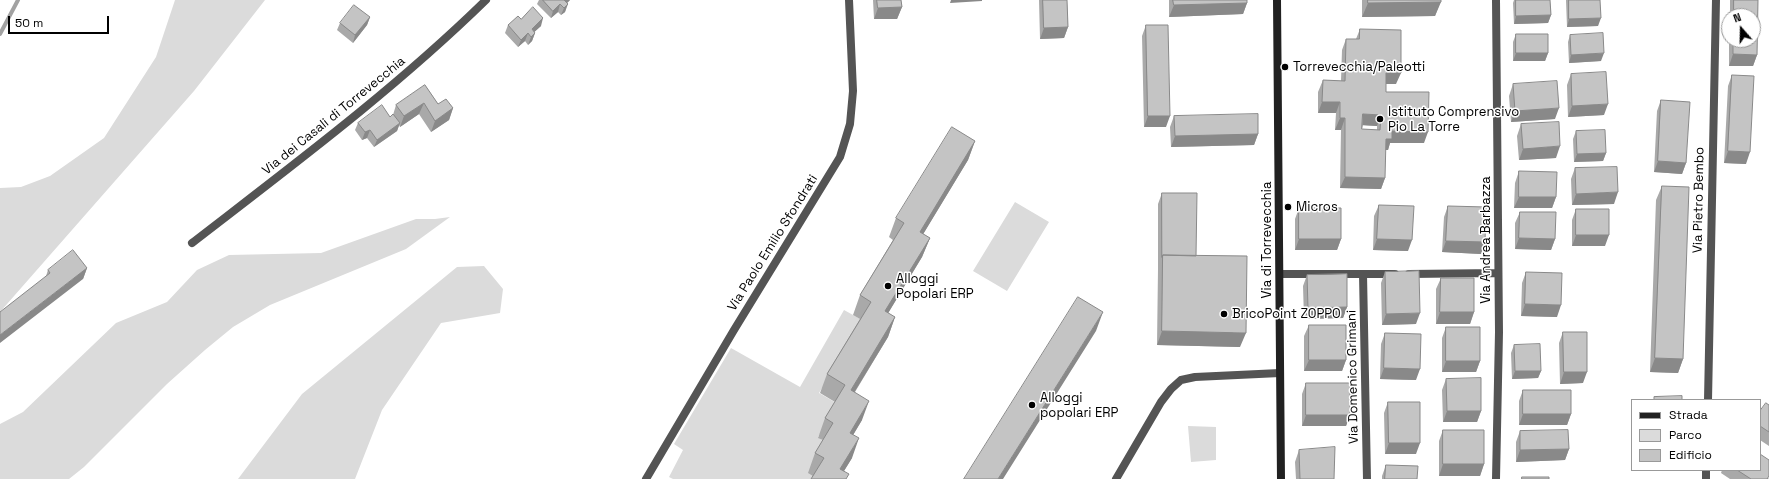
<!DOCTYPE html>
<style>
body{margin:0}
#map{position:relative;width:1769px;height:479px;overflow:hidden;background:#fff;font-family:"Space Grotesk",sans-serif}
canvas{display:block}
.legend{position:absolute;left:1631px;top:399px;width:130px;height:72px;box-sizing:border-box;background:#fff;border:1px solid #999;margin:0;padding:5px 7px;list-style:none;font-size:12px;color:#000}
.legend li{display:flex;align-items:center;gap:8px;height:20px}
.legend b{width:20px;border:1px solid #999}
.north{position:absolute;left:1721px;top:8px;width:40px;height:40px;box-sizing:border-box;background:#fff;border:1px solid #999;border-radius:50%;rotate:340deg;font-size:11px;font-weight:700;line-height:16px;text-align:center;color:#000}
.north::after{content:'';display:block;margin:auto;width:14px;height:18px;background:#000;clip-path:polygon(50% 0,100% 100%,50% 72%,0 100%)}
.scale{position:absolute;left:8px;top:16px;width:101px;height:18px;box-sizing:border-box;border:2px solid #000;border-top:0;padding-left:5px;font-size:12px;line-height:14px;white-space:nowrap;color:#000;-webkit-text-stroke:3px #fff;paint-order:stroke}
</style>
<div id="map">
<canvas width="1769" height="479"></canvas>
<ul class="legend">
<li><b style="height:5px;background:#212121"></b>Strada</li>
<li><b style="height:11px;background:#dbdbdb"></b>Parco</li>
<li><b style="height:11px;background:#c4c4c4"></b>Edificio</li>
</ul>
<div class="north">N</div>
<div class="scale">50 m</div>
</div>
<script>
const ctx = document.querySelector('canvas').getContext('2d');
ctx.lineJoin = 'round';
function fillPath(path, color) {
  ctx.fillStyle = color;
  ctx.fill(path, 'evenodd');
}
function strokePath(path, color, width, dash) {
  ctx.strokeStyle = color;
  ctx.lineWidth = width;
  ctx.lineCap = dash ? 'butt' : 'round';
  ctx.setLineDash(dash || []);
  ctx.stroke(path);
}
function label(font, color, halo, rows, align = 'center') {
  ctx.font = font + ' "Space Grotesk",sans-serif';
  ctx.lineWidth = 3;
  ctx.setLineDash([]);
  ctx.textBaseline = 'middle';
  ctx.strokeStyle = halo;
  ctx.fillStyle = color;
  for (const [text, x, y, turn = 0] of rows) {
    ctx.save();
    ctx.translate(x, y);
    ctx.rotate((+turn || 0) * Math.PI / 180);
    ctx.textAlign = isNaN(turn) ? turn : align;
    if (halo) ctx.strokeText(text, 0, 0);
    ctx.fillText(text, 0, 0);
    ctx.restore();
  }
}
fillPath(new Path2D(`
 M175,0h90l-71,91 -194,221v-124l21,-1 29,-11 54,-38 52,-81z
 M1015,202l34,20 -42,69 -34,-20z
 M450,217l-44,32 -136,56 -37,22 -28,23 -38,34 -83,83 -15,12h-69v-55l23,-12 93,-89 51,-21 30,-32 32,-15 92,-2 95,-34h19z
 M484,266l19,23 -3,24 -59,10 -59,87 -27,69h-117l64,-85 155,-127z
 M844,310l20,11 -45,72 19,11 -20,33 8,5 -10,37h-143l-4,-2 14,-27 -9,-6 57,-96 69,39z
 M1188,426l28,1v33l-25,2z`), '#dbdbdb');
strokePath(new Path2D(`
 M0,34l18,-34`), '#a2a2a2', 4);
strokePath(new Path2D(`
 M1496,0l3,332 -3,147
 M192,243c101,-78 203,-154 294,-243
 M1280,274h115
 M1363,274l4,205
 M1409,274l89,-1
 M646,479l88,-149 106,-173 10,-33 3,-33 -4,-91
 M1116,479l45,-77 10,-13 10,-9 14,-3 85,-4`), '#545454', 8);
strokePath(new Path2D(`
 M1708,400l8,-400
 M1706,479v-9`), '#545454', 8);
strokePath(new Path2D(`
 M1277,0l4,479`), '#212121', 8);
fillPath(new Path2D(`
 M539,0h31l-3,3 -2,9 -4,3 -3,-3 -7,6 -14,-14z
 M873,0h28l1,7 -5,12h-23z
 M1039,0h28l1,27 -4,11 -24,1z
 M1169,0h78v3l-4,11 -74,3z
 M1362,0h79l-6,16 -73,1z
 M1514,0h36l1,15 -3,8 -34,1 -1,-21z
 M1566,0h34l-2,26 -31,1z
 M1730,0h28l-1,55 -4,11h-24v-26h24v-24h-23z
 M370,17l-3,8 -14,18 -16,-13 3,-7z
 M521,19l20,7 -7,6 1,1 -3,8 -4,4 -3,-4 -7,6 -13,-14 3,-8z
 M1146,25l20,102h-22l-2,-91z
 M1360,29l36,55h-10v8l38,51h-34l-2,7h-3v28l-4,11 -41,-1 1,-58h-6l1,-17h-18v-21l5,-12 18,1 1,-31 4,-11h10zM1363,125l14,1v4l-15,-1z
 M1516,34l32,19 -3,8h-32v-19z
 M1570,35l31,26 -32,2 -1,-21z
 M1571,74l33,41 -36,2 -1,-32z
 M1732,75l14,89 -22,-1 4,-77z
 M1513,84l42,35 -44,3 -2,-26z
 M425,85l13,19 15,4 -4,12 -18,12 -12,-18 -19,13 -1,-2 -2,6 -23,16 -7,-9 -5,2 -7,-10 3,-7 32,-6 3,-2 3,-10z
 M1661,100l25,63 -4,11 -28,-2 3,-61z
 M1174,116l84,18 -4,11 -83,2 -1,-20z
 M1521,124l35,34 -37,2 -2,-24z
 M1576,131l30,22 -3,8 -29,1 -1,-23z
 M975,141l-7,19 -45,74 7,4 -8,19 -34,56 7,4 -7,20 -33,55 7,28 -9,15 -1,23 -8,13 -31,5 -5,-3 7,-20 8,-13 -5,-2 7,-20 10,-16 -15,-9 7,-19 33,-55 -7,-4 7,-20 33,-55 -4,-3 7,-19z
 M1575,168l39,36 -42,1 -1,-26z
 M1519,171l37,26 -4,11h-38l1,-25z
 M1662,186l21,173 -5,14 -28,-1 6,-172z
 M1162,193l34,63 44,91 -83,-2 1,-76v-65z
 M1379,205l29,46 -35,-1 1,-34z
 M1448,206l37,36 -4,12 -39,-2 2,-35z
 M1299,208l42,31 -4,11h-42v-31z
 M1576,209l29,37h-33v-26z
 M1520,212l35,27 -4,11 -36,-1v-26z
 M87,268l-4,11 -37,-3 2,-6z
 M1385,272l31,52 -34,1 -1,-42z
 M1526,272l31,45 -36,-1 1,-33z
 M1307,275l40,32 -4,11 -39,1 -1,-33z
 M1441,278l33,34 -4,12h-34v-35z
 M1309,325l37,35 -4,11h-38v-35z
 M1446,327l34,34 -4,11h-34v-34z
 M1563,332l20,51 -23,1 -1,-41z
 M1385,333l31,47 -36,-1 1,-35z
 M1514,345l27,26 -3,7 -26,1 -1,-26z
 M1446,379l35,32 -4,11h-34l-1,-32z
 M1306,383l44,32 -4,11h-44v-32z
 M1523,390l48,24 -4,11h-48v-24z
 M1388,402l28,52h-31l-1,-41z
 M1769,405v41l-9,-6v-29z
 M1443,430l41,34 -4,12h-41v-35z
 M1520,431l49,18 -4,11 -49,2v-20z
 M1299,450l35,29h-38l-1,-17z
 M1386,465l31,14h-35v-3z
 M1722,470h38l9,9h-39l-9,-6z`), '#a9a9a9');
fillPath(new Path2D(`
 M564,0h6l-7,7z
 M951,0h31v1l-32,2z
 M1441,2l-6,14 -73,1 6,-14z
 M1247,3l-4,11 -74,3 5,-12z
 M560,4l-2,8 -7,6 2,-7z
 M568,4l-3,8 -4,3 3,-7z
 M902,7l-5,12h-23l4,-11z
 M1551,15l-3,8 -34,1 2,-8z
 M370,17l-3,8 -14,18 2,-8z
 M543,18l-2,8 -11,10 2,-7z
 M1601,18l-3,8 -31,1 2,-8z
 M1068,27l-4,11 -24,1 4,-11z
 M528,33l-3,8 -7,6 3,-7z
 M535,33l-3,8 -4,4 3,-8z
 M1516,53h32l-3,8h-32z
 M1604,53l-3,8 -32,2 2,-8z
 M1733,54l24,1 -4,11h-24z
 M1386,73h15l-5,11h-14z
 M1322,102h18l-4,11h-18z
 M424,103l-5,11 -19,13 4,-11z
 M1608,104l-4,11 -36,2 4,-11z
 M453,108l-4,12 -18,12 4,-11z
 M1559,108l-4,11 -44,3 4,-11z
 M1363,114l18,1 -4,11 -18,-1z
 M1148,116h22l-4,11h-22z
 M1340,118h5l-4,12h-6z
 M400,123l-3,8 -23,16 3,-7z
 M370,130l-3,8 -5,2 3,-8z
 M1392,131l36,1 -4,11h-34l-2,7h-6l4,-11z
 M1258,134l-4,11 -83,2 4,-11z
 M975,141l-7,19 -55,91 7,-19z
 M1560,146l-4,12 -37,2 4,-11z
 M1728,151l22,1 -4,12 -22,-1z
 M1606,153l-3,8 -29,1 3,-8z
 M1658,161l28,2 -4,11 -28,-2z
 M1345,177l40,1 -4,11 -41,-1z
 M1618,192l-4,12 -42,1 4,-11z
 M1519,197h37l-4,11h-38z
 M1576,235h33l-4,11h-33z
 M930,238l-8,19 -44,73 7,-19z
 M1519,238l36,1 -4,11 -36,-1z
 M1299,239h42l-4,11h-42z
 M1377,239l35,1 -4,11 -35,-1z
 M1446,241l39,1 -4,12 -39,-2z
 M87,268l-4,11 -83,64v-8z
 M1525,304l36,1 -4,12 -36,-1z
 M1347,307l-4,11 -39,1 4,-11z
 M1103,312l-7,19 -93,148h-5z
 M1440,312h34l-4,12h-34z
 M1420,313l-4,11 -34,1 4,-11z
 M895,317l-7,20 -44,72 7,-19z
 M1162,331l84,2 -6,14 -83,-2z
 M1655,358l28,1 -5,14 -28,-1z
 M1309,360h37l-4,11h-38z
 M1446,361h34l-4,11h-34z
 M1384,368l36,1 -4,11 -36,-1z
 M1515,371h26l-3,7 -26,1z
 M1564,372h23l-4,11 -23,1z
 M869,401l-7,19 -19,32 7,-19z
 M1447,411h34l-4,11h-34z
 M1523,414h48l-4,11h-48z
 M1306,415h44l-4,11h-44z
 M859,438l-7,20 -13,21 1,-10z
 M1389,443h31l-4,11h-31z
 M1569,449l-4,11 -49,2 4,-12z
 M1443,464h41l-4,12h-41z`), '#898989');
const building = new Path2D(`
 M543,0h21l4,4 -4,4 -4,-4 -7,7z
 M877,0h24l1,7 -24,1z
 M1043,0h24l1,27 -24,1z
 M1173,0h74v3l-73,2z
 M1368,0h73v2l-73,1z
 M1516,0h34l1,15 -35,1z
 M1569,0h31l1,18 -32,1z
 M1734,0h24l-1,55 -24,-1v-14h20v-24h-19z
 M354,5l16,12 -15,18 -15,-12z
 M533,7l10,11 -11,11 3,4 -4,4 -3,-4 -7,7 -13,-15 10,-9 3,3z
 M1146,25h22l2,91h-22z
 M1360,29l41,1v43h-15v19h43l-1,40 -36,-1v8h-6l-1,39 -40,-1v-59h-5v-16h-18l1,-22 22,1 1,-42h13zM1363,114l18,1 -1,15 -18,-1z
 M1603,33l1,20 -33,2 -1,-20z
 M1516,34h32v19h-32z
 M1606,72l2,32 -36,2 -1,-32z
 M1732,75l22,1 -4,76 -22,-1z
 M1557,81l2,27 -44,3 -2,-27z
 M425,85l13,19 8,-5 7,9 -18,13 -11,-18 -20,13 -8,-11z
 M1661,100l29,2 -4,61 -28,-2z
 M382,105l8,12 3,-3 7,9 -23,17 -7,-10 -5,2 -7,-9z
 M1258,114v20l-83,2 -1,-20z
 M1559,122l1,24 -37,3 -2,-25z
 M952,127l23,14 -55,91 10,6 -45,73 10,6 -44,73 18,11 -19,32 9,5 -19,31 9,5 -3,5h-35l13,-21 -9,-5 18,-30 -8,-5 20,-33 -18,-11 44,-72 -11,-7 44,-72 -8,-5z
 M1605,130l1,23 -29,1 -1,-23z
 M1617,167l1,25 -42,2 -1,-26z
 M1519,171l38,1 -1,25h-37z
 M1662,186l27,1 -6,172 -28,-1z
 M1162,193h35l-1,63 -33,-1 -1,2z
 M1379,205l35,1 -2,34 -35,-1z
 M1448,206l38,1 -1,35 -39,-1z
 M1299,208h42v31h-42z
 M1576,209h33v26h-33z
 M1520,212h36l-1,27 -36,-1z
 M73,250l14,18 -87,67v-23l50,-39 -2,-3z
 M1163,255l84,1 -1,77 -84,-2z
 M1419,271l1,42 -34,1 -1,-42z
 M1526,272l36,1 -1,32 -36,-1z
 M1347,274v33l-39,1 -1,-33z
 M1441,278h33v34h-34z
 M1078,297l25,15 -105,167h-34z
 M1309,325h37v35h-37z
 M1446,327h34v34h-34z
 M1563,332h24v40h-23z
 M1385,333l36,1 -1,35 -36,-1z
 M1540,344l1,27h-26l-1,-26z
 M1481,378v33h-34l-1,-32z
 M1306,383h44v32h-44z
 M1523,390h48v24h-48z
 M1682,396v4h-28v-3z
 M1388,402h32v41h-31z
 M1766,403l3,2v27l-9,-6v-15z
 M1443,430h41v34h-41z
 M1568,430l1,19 -49,1v-19z
 M1335,447l-1,32h-34l-1,-29z
 M1760,454l9,6v16l-2,3h-16l-14,-9h23z
 M1386,465l32,1 -1,13h-32z
 M1522,477h27v2h-27z`);
fillPath(building, '#c4c4c4');
strokePath(building, '#898989', 1);
for (const [x, y, r, color] of [
 [1285,67,4,"#000"],
 [1380,119,4,"#000"],
 [1288,207,4,"#000"],
 [888,286,4,"#000"],
 [1224,314,4,"#000"],
 [1032,405,4,"#000"]
]) {
  const dot = new Path2D();
  dot.arc(x, y, r, 0, 2 * Math.PI);
  ctx.fillStyle = color;
  ctx.fill(dot);
  strokePath(dot, '#fff', 1.5);
}
label('13px', '#000', '#fff', [
 ["Torrevecchia/Paleotti",1293,67],
 ["Istituto Comprensivo",1388,112],
 ["Pio La Torre",1388,127],
 ["Micros",1296,207],
 ["Alloggi",896,279],
 ["Popolari ERP",896,294],
 ["BricoPoint ZOPPO",1232,314],
 ["Alloggi",1040,398],
 ["popolari ERP",1040,413]
], 'left');
label('13px', '#000', '#fff', [
 ["Via dei Casali di Torrevecchia",334,116,-39],
 ["Via Pietro Bembo",1699,200,-89],
 ["Via di Torrevecchia",1267,240,-90],
 ["Via Andrea Barbazza",1486,240,-90],
 ["Via Paolo Emilio Sfondrati",773,243,-58],
 ["Via Domenico Grimani",1353,377,-91]
]);
</script>
